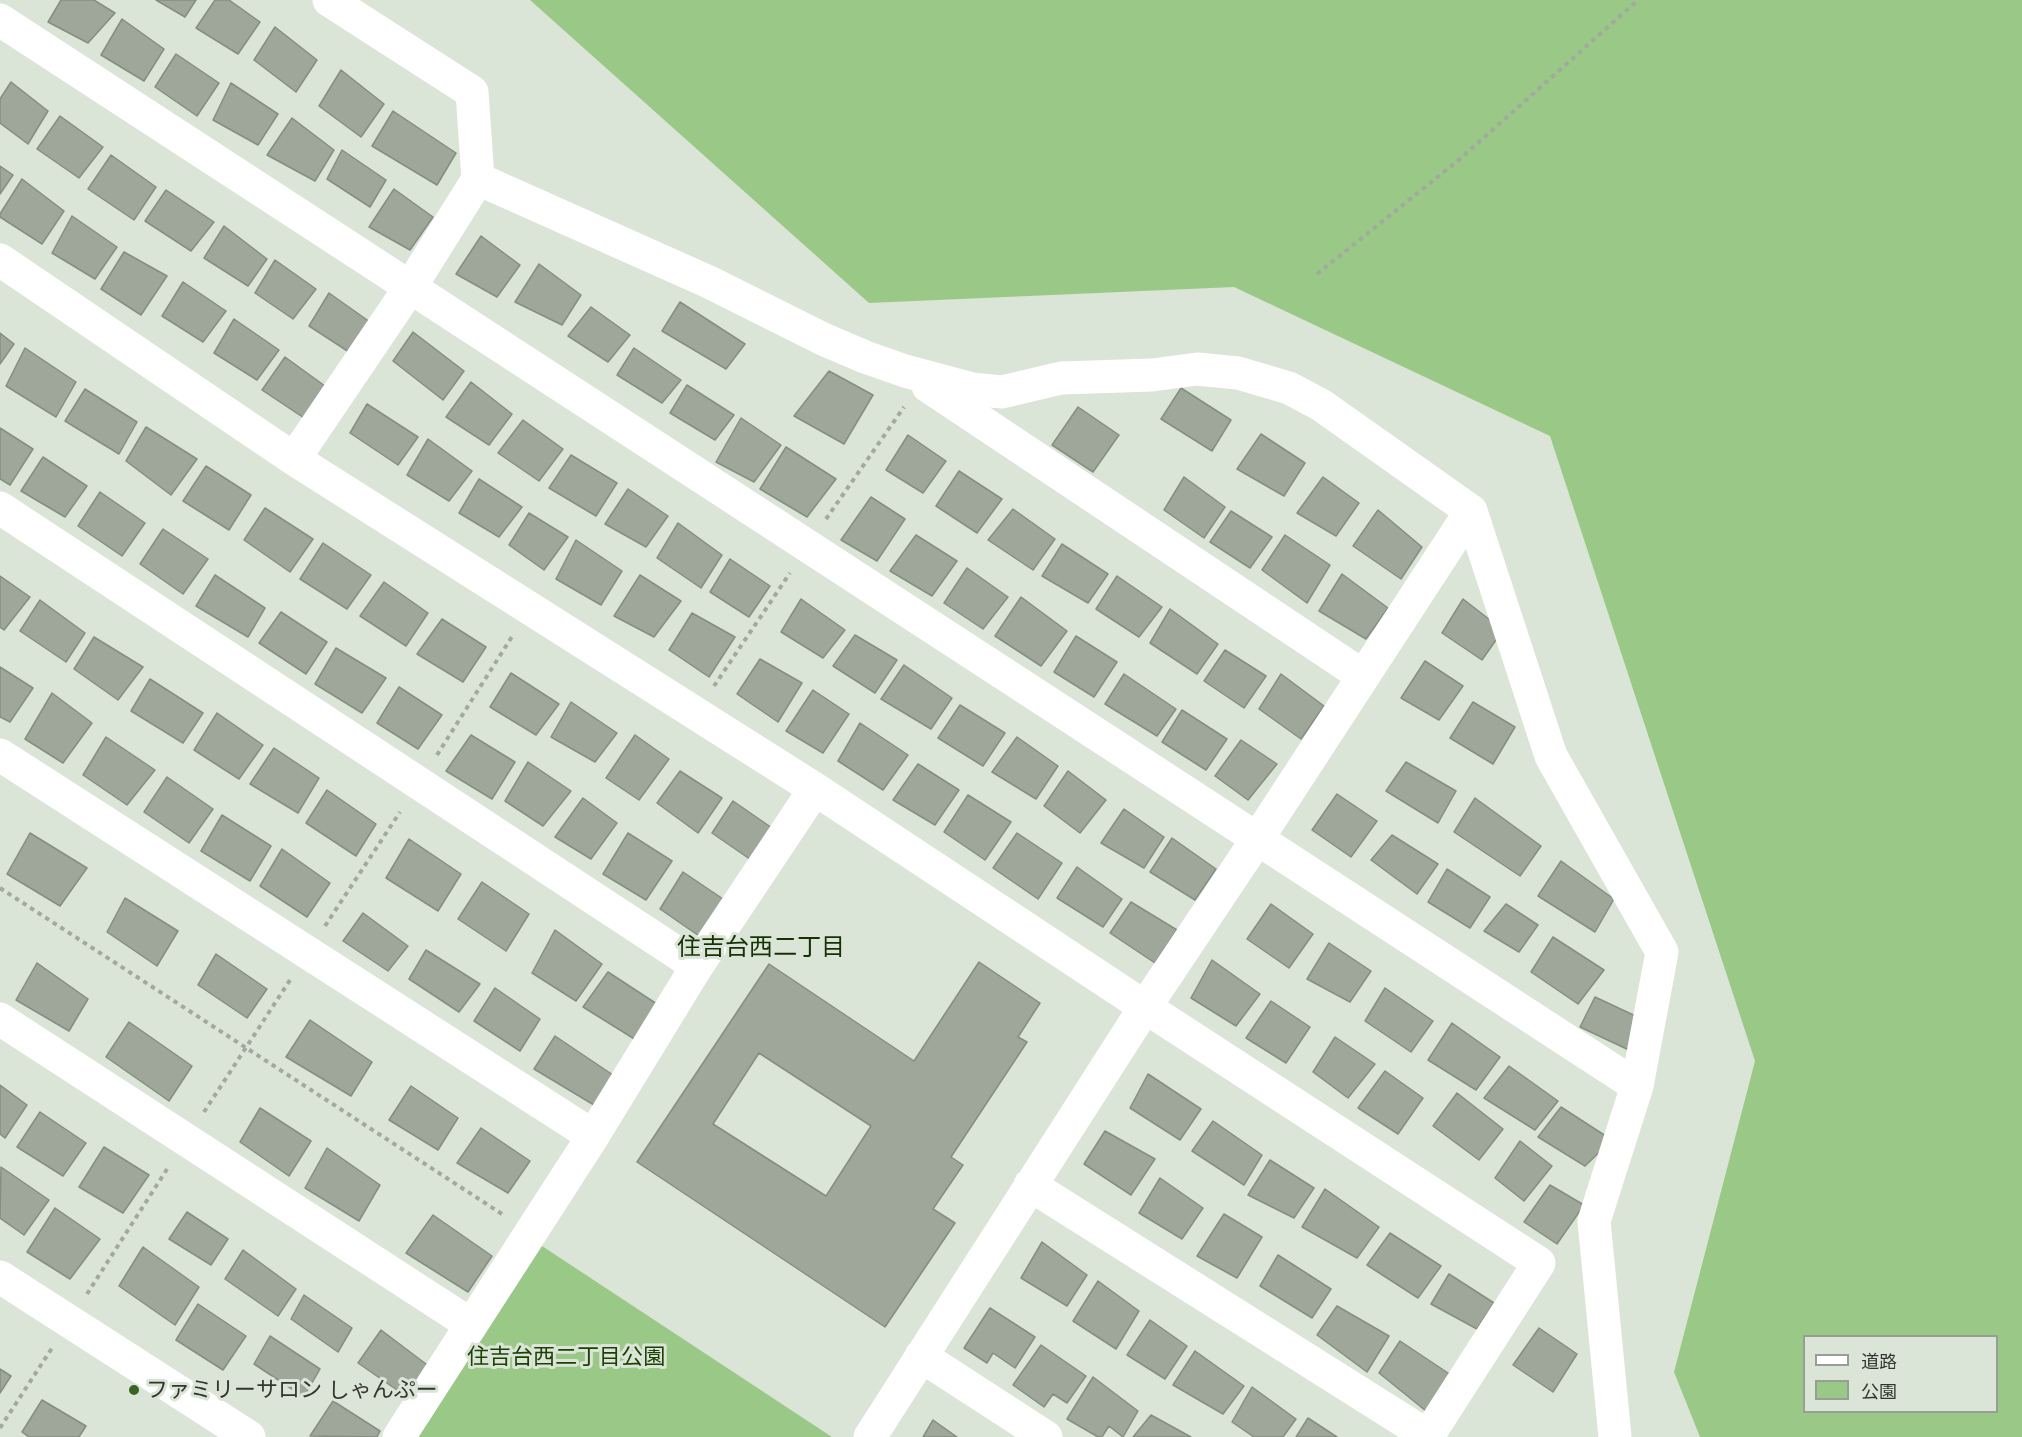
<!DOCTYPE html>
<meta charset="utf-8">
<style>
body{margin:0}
#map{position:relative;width:2022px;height:1437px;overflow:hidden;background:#dbe5d7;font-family:Mulish,"Noto Sans JP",sans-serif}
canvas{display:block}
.legend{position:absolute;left:1803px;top:1335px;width:195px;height:78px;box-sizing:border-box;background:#dbe5d7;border:2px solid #979f94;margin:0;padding:8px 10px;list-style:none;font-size:18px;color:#323530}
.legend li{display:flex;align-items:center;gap:12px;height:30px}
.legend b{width:30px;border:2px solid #979f94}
</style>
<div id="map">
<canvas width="2022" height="1437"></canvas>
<ul class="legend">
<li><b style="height:8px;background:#fff"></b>道路</li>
<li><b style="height:16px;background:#9ac886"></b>公園</li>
</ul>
</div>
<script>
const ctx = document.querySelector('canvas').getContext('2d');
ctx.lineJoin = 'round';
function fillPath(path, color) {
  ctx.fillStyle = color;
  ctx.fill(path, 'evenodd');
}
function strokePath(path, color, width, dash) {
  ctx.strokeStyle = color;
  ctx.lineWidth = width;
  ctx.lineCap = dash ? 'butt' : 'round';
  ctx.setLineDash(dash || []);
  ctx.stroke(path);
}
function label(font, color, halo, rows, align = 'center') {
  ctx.font = font + ' Mulish,"Noto Sans JP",sans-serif';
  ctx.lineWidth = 6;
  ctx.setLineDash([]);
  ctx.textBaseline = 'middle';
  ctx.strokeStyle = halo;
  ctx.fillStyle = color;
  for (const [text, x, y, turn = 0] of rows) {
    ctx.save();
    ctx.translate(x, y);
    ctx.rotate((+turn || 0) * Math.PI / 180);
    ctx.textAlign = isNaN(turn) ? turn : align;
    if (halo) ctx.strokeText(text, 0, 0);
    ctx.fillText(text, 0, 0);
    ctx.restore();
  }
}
fillPath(new Path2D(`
 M530,0h1492v1437h-322l-26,-65 81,-311 -205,-625 -316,-149 -365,16zM1996,1336v76h-192v-76z
 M542,1246l290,191h-414z`), '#9ac886');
const building = new Path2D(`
 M61,0h33l21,13 -27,30 -40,-21z
 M156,0h40l-11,17z
 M215,0h14l31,22 -22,32 -42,-26z
 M122,19l42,30 -20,32 -43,-26z
 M275,27l42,33 -21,32 -42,-32z
 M176,54l43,29 -22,33 -42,-29z
 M341,70l43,34 -23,33 -42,-31z
 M11,82l37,29 -20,33 -28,-21v-24z
 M231,83l47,31 -20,31 -45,-25z
 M393,111l63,42 -19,32 -65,-39z
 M60,116l43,31 -24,31 -42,-29z
 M292,118l42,32 -19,31 -48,-26z
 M342,150l44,30 -16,27 -43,-28z
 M111,155l45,32 -22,33 -46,-31z
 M0,166l13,9 -13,19z
 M22,179l42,32 -22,33 -42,-27v-3z
 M394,189l39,28 -23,33 -41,-23z
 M166,190l48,32 -23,29 -46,-30z
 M72,216l45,31 -22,32 -43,-26z
 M224,226l43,33 -19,27 -44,-28z
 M481,236l39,29 -23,32 -41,-23z
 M124,252l43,24 -26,39 -40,-26z
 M275,260l41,29 -23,30 -38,-26z
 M539,264l42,31 -19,30 -47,-23z
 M183,282l43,29 -23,31 -41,-26z
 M329,293l41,29 -21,30 -40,-26z
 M680,302l65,42 -19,25 -64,-38z
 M591,307l39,28 -22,27 -40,-26z
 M234,319l45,31 -22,30 -43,-27z
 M413,332l51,39 -21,29 -50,-39z
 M0,333l14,11 -14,20z
 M25,348l51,34 -20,35 -50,-31z
 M634,348l47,32 -19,23 -45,-28z
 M285,357l40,29 -21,32 -42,-28z
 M829,371l44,24 -29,49 -50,-28z
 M471,382l41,32 -23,31 -43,-28z
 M687,385l47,30 -19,25 -45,-27z
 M1181,388l50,32 -19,31 -51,-32z
 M85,389l52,33 -18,32 -54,-33z
 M367,404l51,33 -20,28 -48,-32z
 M1078,407l41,28 -26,37 -41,-27z
 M741,418l40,27 -27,37 -38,-20z
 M523,420l40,29 -24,32 -41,-28z
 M146,427l51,32 -26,36 -45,-34z
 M0,428l33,21 -23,36 -10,-6z
 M1261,434l44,29 -21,33 -47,-27z
 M908,435l38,26 -23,32 -37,-23z
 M428,439l44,32 -23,30 -42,-26z
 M786,447l50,32 -29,38 -47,-28z
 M571,455l46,28 -21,33 -47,-28z
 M43,457l44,29 -22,31 -44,-26z
 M206,466l45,29 -22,35 -46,-29z
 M959,471l43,28 -25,34 -41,-27z
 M1184,477l41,30 -21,31 -40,-28z
 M1323,477l36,26 -23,33 -39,-23z
 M479,479l43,28 -23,30 -40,-24z
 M628,489l40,27 -22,31 -41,-23z
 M100,492l45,31 -23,33 -44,-30z
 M871,497l34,22 -28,42 -36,-21z
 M265,508l48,31 -23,33 -46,-32z
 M1013,509l42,30 -22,31 -45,-30z
 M1378,510l44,37 -21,32 -48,-33z
 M1231,511l41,26 -22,31 -40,-26z
 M529,513l39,24 -24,33 -35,-25z
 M678,523l44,32 -21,33 -44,-30z
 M163,529l45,30 -25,35 -43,-30z
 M916,535l41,26 -25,35 -42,-25z
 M1285,535l45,30 -23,38 -45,-33z
 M576,540l46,31 -21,34 -45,-26z
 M323,543l48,32 -24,34 -47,-30z
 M1062,544l46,30 -20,29 -46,-27z
 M730,559l40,27 -21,31 -39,-25z
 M967,568l41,29 -25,32 -39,-26z
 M1342,574l46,34 -22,31 -47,-28z
 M215,575l50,33 -17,29 -52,-31z
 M640,575l41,26 -27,36 -40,-21z
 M0,576l30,21 -26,33 -4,-3z
 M1117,576l45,31 -23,30 -43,-28z
 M384,582l44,31 -22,33 -46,-30z
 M1021,597l46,34 -26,35 -46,-30z
 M801,599l44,31 -22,28 -42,-26z
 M1463,599l40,31 -21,30 -40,-27z
 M40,600l45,33 -19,29 -46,-31z
 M1170,609l48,35 -21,30 -47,-31z
 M281,612l46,30 -21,32 -47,-31z
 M692,613l43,24 -26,40 -40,-27z
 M442,619l44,28 -23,35 -46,-28z
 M855,635l42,25 -22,33 -42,-27z
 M1076,636l41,26 -23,35 -40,-25z
 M94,637l49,30 -25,33 -44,-31z
 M336,648l50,30 -24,35 -47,-29z
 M1225,650l41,26 -22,32 -40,-27z
 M760,659l42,24 -24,39 -41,-28z
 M1425,661l38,25 -24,34 -38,-22z
 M904,665l48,33 -21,31 -50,-30z
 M0,667l33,21 -23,34 -10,-5z
 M511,673l48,31 -23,31 -46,-28z
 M1124,674l52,35 -19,27 -52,-32z
 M1281,674l43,32 -23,33 -42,-30z
 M150,679l53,34 -20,30 -52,-32z
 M399,687l43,28 -24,34 -41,-26z
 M813,690l36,24 -26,39 -37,-22z
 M52,693l40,30 -29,40 -38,-24z
 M571,702l46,31 -22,29 -44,-25z
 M1473,702l42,25 -22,37 -43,-26z
 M960,705l45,28 -22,33 -45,-28z
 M1182,710l45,29 -21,31 -44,-28z
 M217,713l46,32 -24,34 -45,-29z
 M860,723l48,32 -25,35 -45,-29z
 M471,735l44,27 -23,37 -46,-28z
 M635,735l34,24 -30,41 -33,-22z
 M106,737l49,33 -28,35 -44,-30z
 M1017,737l41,29 -22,33 -44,-27z
 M1241,740l36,24 -29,36 -33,-24z
 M274,748l45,30 -21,35 -48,-29z
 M528,762l43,29 -28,35 -38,-25z
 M1406,762l50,29 -18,32 -52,-32z
 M918,764l41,26 -24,35 -42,-25z
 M680,771l42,27 -24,35 -41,-30z
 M1068,771l38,29 -26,33 -36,-27z
 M167,777l46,32 -24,34 -45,-31z
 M327,790l49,34 -20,32 -50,-33z
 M1337,794l40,27 -26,36 -39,-27z
 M968,795l43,27 -26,38 -41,-28z
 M583,798l34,25 -26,36 -36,-22z
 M1475,798l66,48 -21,30 -66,-44z
 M733,801l42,29 -21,32 -42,-29z
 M1124,809l40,28 -20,31 -43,-25z
 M222,815l49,31 -21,35 -49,-30z
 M30,833l57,35 -27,38 -53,-32z
 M628,833l44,28 -26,39 -43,-26z
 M1017,833l45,30 -24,36 -45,-31z
 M1392,835l46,29 -21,30 -46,-34z
 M1172,838l44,31 -21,31 -45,-28z
 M409,839l52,35 -23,37 -52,-33z
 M282,849l48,34 -23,34 -47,-31z
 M1561,861l53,38 -19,33 -57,-36z
 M1077,867l45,32 -19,28 -46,-29z
 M1447,869l43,28 -20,31 -42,-26z
 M683,872l46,31 -27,35 -42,-29z
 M482,882l47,32 -23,37 -48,-32z
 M125,898l53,33 -21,35 -50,-34z
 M1131,902l46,28 -22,33 -45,-30z
 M1271,904l42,30 -24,34 -42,-29z
 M1506,904l32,21 -19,27 -35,-21z
 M363,913l45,33 -20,25 -45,-30z
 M555,930l47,34 -26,37 -44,-28z
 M1553,937l51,33 -26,34 -47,-32z
 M1329,943l42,28 -21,31 -43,-23z
 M426,950l54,34 -21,28 -50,-33z
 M216,954l51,35 -20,29 -49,-33z
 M1212,960l48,34 -24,32 -45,-28z
 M979,962l61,41 -22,34 9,5 -76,115 12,8 -30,44 22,14 -70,104 -248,-165 132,-198 145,97zM759,1053l112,73 -45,70 -113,-72z
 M37,963l51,36 -19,32 -53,-31z
 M608,972l52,34 -24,34 -53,-33z
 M495,988l45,31 -20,32 -46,-30z
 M1385,988l48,33 -22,31 -46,-31z
 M1595,997l47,22 -11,32 -51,-24z
 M1271,1001l39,26 -24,36 -40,-25z
 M310,1020l62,42 -21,34 -65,-39z
 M129,1022l63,44 -23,35 -63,-44z
 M1452,1023l48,34 -24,33 -48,-30z
 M555,1036l58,39 -19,30 -60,-36z
 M1335,1037l40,27 -27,34 -35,-26z
 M1509,1066l49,35 -23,29 -51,-32z
 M1385,1071l38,27 -25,36 -40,-26z
 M1148,1074l53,35 -21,31 -50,-32z
 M0,1085l27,20 -22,33 -5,-4z
 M411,1086l47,32 -20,32 -49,-30z
 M1457,1093l46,36 -24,31 -46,-34z
 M1561,1107l51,33 -27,26 -47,-29z
 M260,1108l51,33 -22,35 -49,-34z
 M40,1112l46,31 -23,33 -46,-29z
 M1213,1121l49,34 -18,30 -52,-34z
 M481,1128l49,33 -22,32 -51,-30z
 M1105,1131l50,28 -24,36 -47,-31z
 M1520,1141l32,25 -28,35 -29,-23z
 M104,1147l45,28 -26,38 -44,-26z
 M327,1148l53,37 -21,36 -54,-33z
 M1270,1160l44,28 -20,30 -46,-23z
 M1,1167l48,33 -25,35 -24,-17z
 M1160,1178l43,30 -21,31 -43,-26z
 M1550,1185l34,20 -27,39 -33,-22z
 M1325,1189l54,38 -22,31 -55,-31z
 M55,1208l45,31 -30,40 -43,-27z
 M187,1212l41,27 -17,26 -42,-26z
 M1224,1214l38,23 -25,41 -40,-22z
 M433,1215l59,41 -24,36 -62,-39z
 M1390,1233l51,33 -23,32 -51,-33z
 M1042,1242l45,33 -20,31 -46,-28z
 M143,1247l56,40 -24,38 -56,-39z
 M243,1250l53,39 -18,27 -53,-37z
 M1278,1255l53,34 -19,29 -52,-32z
 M1449,1274l45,29 -17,26 -46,-25z
 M1098,1281l41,30 -23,38 -43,-28z
 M304,1295l48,33 -14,24 -47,-33z
 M198,1304l48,32 -23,34 -47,-30z
 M1337,1306l52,30 -22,36 -50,-37z
 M990,1308l45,29 -20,31 -22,-15 -6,10 -23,-15z
 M1150,1320l37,26 -22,33 -38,-24z
 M1539,1328l38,26 -24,38 -40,-27z
 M381,1330l49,37 -23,30 -49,-34z
 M270,1336l50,33 -16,28 -50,-33z
 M1400,1341l51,34 -25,36 -47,-38z
 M1041,1345l45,31 -19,27 -14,-9 -9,13 -31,-22z
 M1195,1351l49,35 -21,28 -50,-29z
 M0,1369l11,7 -11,17z
 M1093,1377l45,34 -15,26 -14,-11 -7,11h-4l-31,-18z
 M1252,1387l44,32 -13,18h-29l-22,-15z
 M42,1400l44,26 -7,11h-50l-7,-5z
 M333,1401l47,30 -3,6 -67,-1z
 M1151,1415l40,22h-58z
 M1308,1418l29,19h-41z
 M933,1420l24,17h-34z`);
fillPath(building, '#9ea79a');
strokePath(building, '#848e81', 1.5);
strokePath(new Path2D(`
 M1317,274l143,-115 178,-159
 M826,519l78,-112
 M714,686l76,-113
 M437,755l76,-120
 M0,888l502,326
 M325,926l75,-114
 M204,1112l86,-132
 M87,1294l82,-128
 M0,1428l52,-80`), '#a2a99e', 4, [4.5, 4.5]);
strokePath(new Path2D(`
 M329,0l143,92 6,87
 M0,20l1637,1066
 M0,260l294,199 521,330 330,218 394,256 -111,173 2,1
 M928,386l435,290
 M294,459l117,-173 67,-107 231,103 114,57 42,18 40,14 67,18 30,3 59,-14 91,-3 45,-6 41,4 51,15 32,17 150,106 -213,327 -113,169 -275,430
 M0,508l697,458
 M1471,511l80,245 111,196 -25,134 -43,135 21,216
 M0,755l593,381
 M0,1019l470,305
 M1030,1185l398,251
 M0,1277l249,160
 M921,1356l125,81
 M399,1437l194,-301 104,-170 118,-177`), '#fff', 33);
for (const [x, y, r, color] of [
 [134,1390,6,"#396522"]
]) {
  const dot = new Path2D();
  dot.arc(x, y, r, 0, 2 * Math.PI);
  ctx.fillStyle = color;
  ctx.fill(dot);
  strokePath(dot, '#dbe5d7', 2);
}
label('22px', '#1c4105', '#dbe5d7', [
 ["住吉台西二丁目公園",566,1357]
]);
label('22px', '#323530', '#dbe5d7', [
 ["ファミリーサロン しゃんぷー",146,1390]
], 'left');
label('24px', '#143203', '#dbe5d7', [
 ["住吉台西二丁目",761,948]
]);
</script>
